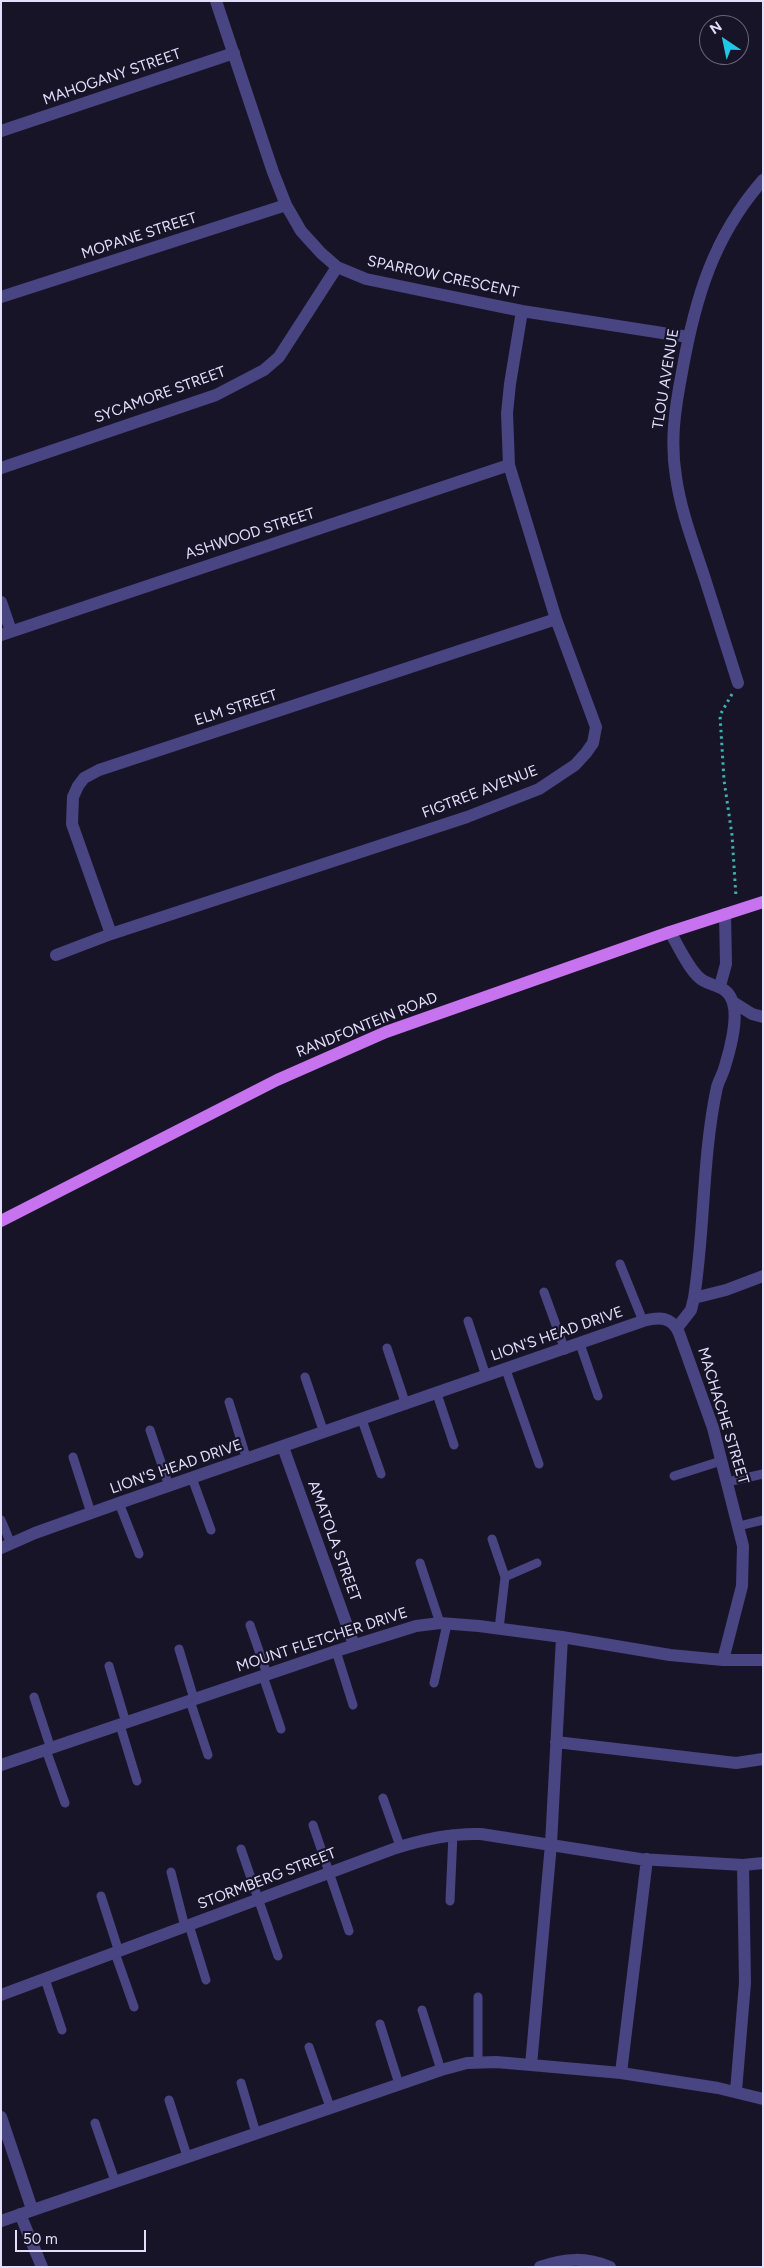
<!DOCTYPE html>
<style>
body{margin:0}
#map{position:relative;width:764px;height:2268px;overflow:hidden;background:#181428;font-family:Figtree,sans-serif}
canvas{display:block}
.frame{position:absolute;inset:0;border:2px solid #e3dffb;pointer-events:none}
.north{position:absolute;left:699px;top:15px;width:50px;height:50px;box-sizing:border-box;background:#181428;border:1px solid #69657c;border-radius:50%;rotate:326deg;font-size:14px;font-weight:700;line-height:20px;text-align:center;color:#e3dffb}
.north::after{content:'';display:block;margin:auto;width:18px;height:22px;background:#20c8e6;clip-path:polygon(50% 0,100% 100%,50% 72%,0 100%)}
.scale{position:absolute;left:15px;top:2230px;width:131px;height:22px;box-sizing:border-box;border:2px solid #e3dffb;border-top:0;padding-left:6px;font-size:15px;line-height:18px;white-space:nowrap;color:#e3dffb;-webkit-text-stroke:4px #181428;paint-order:stroke}
</style>
<div id="map">
<canvas width="764" height="2268"></canvas>
<div class="frame"></div>
<div class="north">N</div>
<div class="scale">50 m</div>
</div>
<script>
const ctx = document.querySelector('canvas').getContext('2d');
ctx.lineJoin = 'round';
function strokePath(path, color, width, dash) {
  ctx.strokeStyle = color;
  ctx.lineWidth = width;
  ctx.lineCap = dash ? 'butt' : 'round';
  ctx.setLineDash(dash || []);
  ctx.stroke(path);
}
function label(font, color, halo, rows, align = 'center') {
  ctx.font = font + ' Figtree,sans-serif';
  ctx.lineWidth = 4.5;
  ctx.setLineDash([]);
  ctx.textBaseline = 'middle';
  ctx.strokeStyle = halo;
  ctx.fillStyle = color;
  for (const [text, x, y, turn = 0] of rows) {
    ctx.save();
    ctx.translate(x, y);
    ctx.rotate((+turn || 0) * Math.PI / 180);
    ctx.textAlign = isNaN(turn) ? turn : align;
    if (halo) ctx.strokeText(text, 0, 0);
    ctx.fillText(text, 0, 0);
    ctx.restore();
  }
}
strokePath(new Path2D(`
 M732,694l-12,21 4,65 8,55 4,62`), '#3eb0af', 3, [2.5, 4]);
strokePath(new Path2D(`
 M620,1264l23,57
 M544,1292l21,58
 M468,1321l18,55
 M580,1344l18,52
 M387,1348l19,57
 M506,1370l33,94
 M305,1377l19,56
 M437,1394l17,51
 M229,1402l18,58
 M362,1420l19,54
 M150,1430l19,56
 M73,1457l18,56
 M674,1476l47,-15
 M192,1478l19,52
 M727,1482l36,-8
 M119,1503l20,51
 M1,1520l10,24
 M739,1526l24,-6
 M492,1539l13,38 -6,52
 M420,1563l20,60
 M505,1577l32,-14
 M250,1625l17,49
 M179,1649l15,50
 M336,1651l17,54
 M109,1666l17,57
 M263,1676l18,53
 M434,1683l13,-59
 M34,1697l17,52
 M190,1701l18,54
 M120,1725l17,56
 M46,1750l19,53
 M383,1798l17,48
 M313,1825l36,106
 M241,1849l37,107
 M171,1872l14,55
 M101,1896l18,56
 M450,1901l3,-67
 M189,1925l17,55
 M115,1953l19,54
 M45,1979l17,51
 M478,1997v65
 M422,2010l19,60
 M380,2024l19,60
 M309,2047l21,60
 M241,2083l15,50
 M169,2100l18,56
 M95,2123l20,58`), '#494482', 9);
strokePath(new Path2D(`
 M216,1l57,171 13,33 15,26 20,22 16,14 29,12 53,11 103,21 166,26
 M1,131l233,-78
 M1,297l285,-92
 M1,468l215,-73 48,-25 15,-13 58,-90
 M1,602l10,29
 M1,635l508,-170
 M738,683c-11,-35 -22,-70 -33,-104 -11,-34 -24,-67 -29,-102 -6,-36 -1,-69 6,-105 13,-73 31,-135 81,-192
 M670,932c8,13 21,43 34,49 11,6 24,5 29,22 5,16 -3,47 -8,63 -2,8 -6,14 -8,21 -15,70 -12,141 -23,211l-3,12 -14,18
 M111,934l-39,-110 1,-27 5,-11 6,-8 15,-8 457,-151
 M56,955l55,-21 356,-117 72,-28 36,-24 11,-12 7,-10 3,-16 -40,-108 -47,-154 -2,-52 3,-29 12,-73
 M720,986l6,-22 -1,-50
 M733,1002l19,12 11,3
 M694,1298l32,-8 37,-14
 M283,1447l71,198
 M1,1548l34,-15 84,-30 524,-182c16,-4 29,-5 36,12l34,95 30,118 -1,40 -19,74
 M556,1742l180,21 27,-4
 M1,1765l335,-114 80,-25 24,-3 39,3 83,11 108,18 53,5h40
 M1,1995l395,-147c28,-9 55,-15 85,-14l159,25 103,6 20,-2
 M531,2065l20,-221 11,-207
 M621,2073l26,-214
 M736,2091l9,-108 -2,-118
 M1,2117l31,92
 M20,2214l22,53
 M1,2221l440,-151 26,-7 29,-1 35,3 90,8 97,15 45,11
 M540,2267c25,-9 46,-10 70,0`), '#494482', 12);
strokePath(new Path2D(`
 M1,1221l276,-141 109,-48 284,-100 93,-30`), '#c772ef', 12);
label('15px', '#e3dffb', '#181428', [
 ["MAHOGANY STREET",112,77,-19],
 ["MOPANE STREET",139,236,-18],
 ["SPARROW CRESCENT",443,277,12],
 ["TLOU AVENUE",666,379,-81],
 ["SYCAMORE STREET",160,395,-20],
 ["ASHWOOD STREET",250,534,-18],
 ["ELM STREET",236,708,-18],
 ["FIGTREE AVENUE",480,792,-21],
 ["RANDFONTEIN ROAD",367,1025,-22],
 ["LION'S HEAD DRIVE",557,1334,-19],
 ["MACHACHE STREET",723,1416,73],
 ["LION'S HEAD DRIVE",176,1467,-19],
 ["AMATOLA STREET",334,1541,70],
 ["MOUNT FLETCHER DRIVE",322,1640,-18],
 ["STORMBERG STREET",267,1879,-21]
]);
</script>
